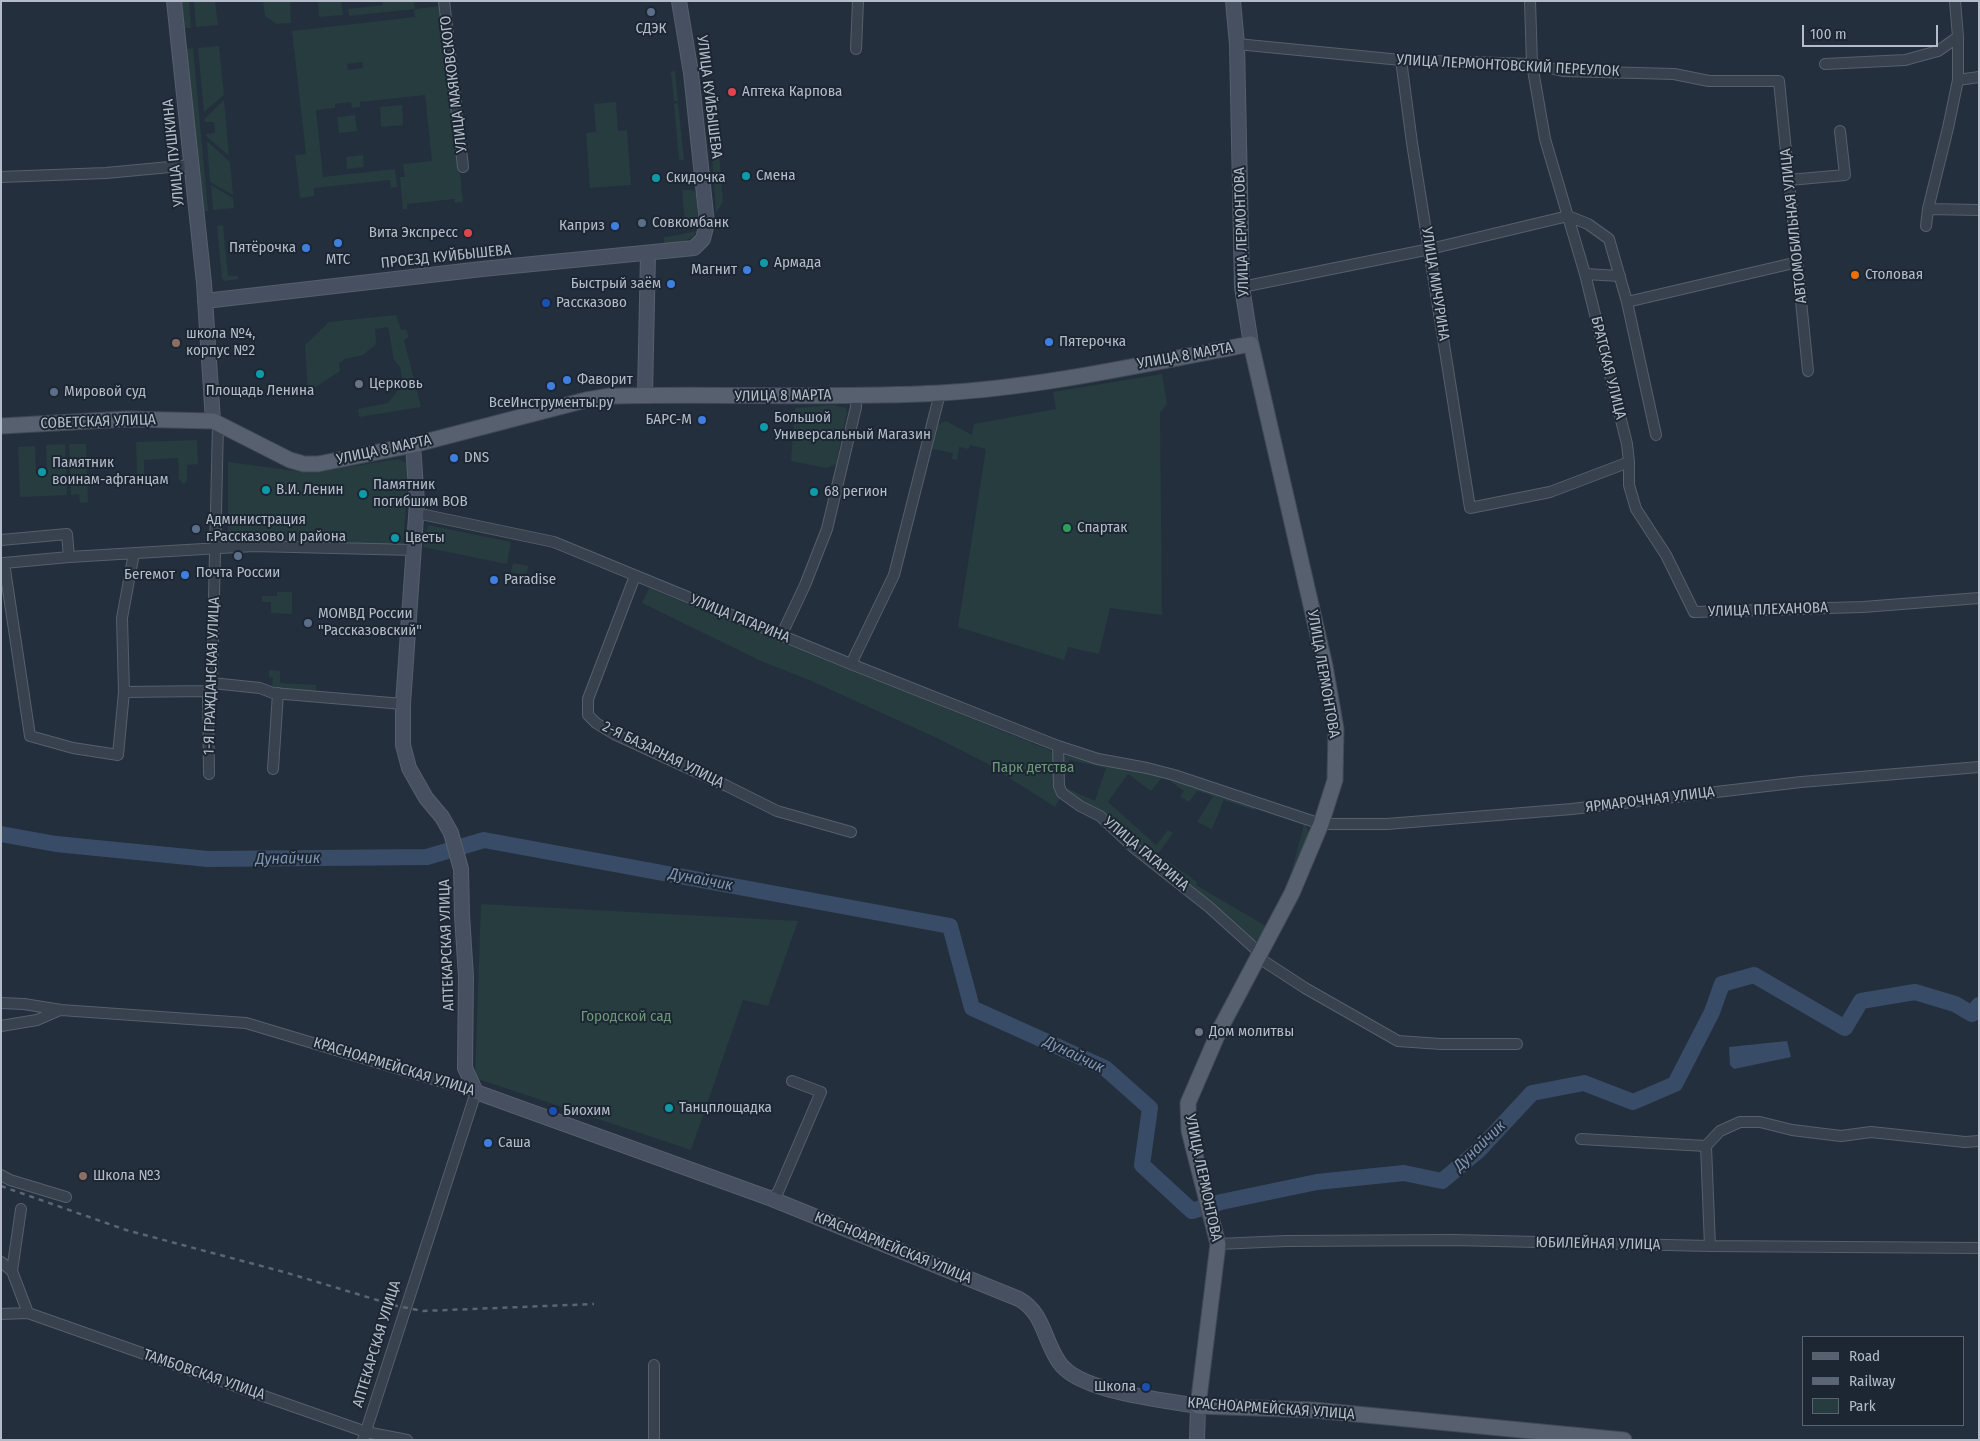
<!DOCTYPE html>
<meta charset="utf-8">
<style>
body{margin:0}
#map{position:relative;width:1980px;height:1441px;overflow:hidden;background:#242f3e;font-family:"Fira Sans Condensed",sans-serif}
canvas{display:block}
.frame{position:absolute;inset:0;border:2px solid #b4bcc9;pointer-events:none}
.legend{position:absolute;left:1802px;top:1336px;width:162px;height:90px;box-sizing:border-box;background:#1d2633;border:1px solid #59626f;margin:0;padding:6px 9px;list-style:none;font-size:15px;color:#b4bcc9}
.legend li{display:flex;align-items:center;gap:10px;height:25px}
.legend b{width:25px;border:1px solid #59626f}
.scale{position:absolute;left:1802px;top:25px;width:136px;height:22px;box-sizing:border-box;border:2px solid #b4bcc9;border-top:0;padding-left:6px;font-size:15px;line-height:18px;white-space:nowrap;color:#b4bcc9;-webkit-text-stroke:4px #1d2633;paint-order:stroke}
</style>
<div id="map">
<canvas width="1980" height="1441"></canvas>
<div class="frame"></div>
<ul class="legend">
<li><b style="height:6px;background:#56606e"></b>Road</li>
<li><b style="height:6px;background:#5a6575"></b>Railway</li>
<li><b style="height:14px;background:#263c3f"></b>Park</li>
</ul>
<div class="scale">100 m</div>
</div>
<script>
const ctx = document.querySelector('canvas').getContext('2d');
ctx.lineJoin = 'round';
function fillPath(path, color) {
  ctx.fillStyle = color;
  ctx.fill(path, 'evenodd');
}
function strokePath(path, color, width, dash) {
  ctx.strokeStyle = color;
  ctx.lineWidth = width;
  ctx.lineCap = dash ? 'butt' : 'round';
  ctx.setLineDash(dash || []);
  ctx.stroke(path);
}
function label(font, color, halo, rows, align = 'center') {
  ctx.font = font + ' "Fira Sans Condensed",sans-serif';
  ctx.lineWidth = 4;
  ctx.setLineDash([]);
  ctx.textBaseline = 'middle';
  ctx.strokeStyle = halo;
  ctx.fillStyle = color;
  for (const [text, x, y, turn = 0] of rows) {
    ctx.save();
    ctx.translate(x, y);
    ctx.rotate((+turn || 0) * Math.PI / 180);
    ctx.textAlign = isNaN(turn) ? turn : align;
    if (halo) ctx.strokeText(text, 0, 0);
    ctx.fillText(text, 0, 0);
    ctx.restore();
  }
}
fillPath(new Path2D(`
 M182,1h7l2,27h-7z
 M194,1h21l3,24 -22,2z
 M263,1h27l1,22 -15,1 -11,-8z
 M318,1h23l2,14 -24,2z
 M383,1h31l1,8 26,-3 18,167h1l3,29 -8,1 -1,-4 -47,5v5h-4l-3,-32h5l-2,-13 29,-3 -7,-66 -65,7v5l-8,1 -1,-6 -16,2v4l-19,2 7,67 72,-8 2,18 -6,1 -1,-8 -76,8v8l-14,2 -5,-43 11,-1 -14,-123 123,-14 -1,-8 -65,7 -1,-7 35,-4zM362,62l1,6 -15,2 -1,-6z
 M219,46l5,49 -20,17 -6,-64z
 M193,48l15,163h-7l-15,-162z
 M675,71l3,30h-4l-3,-29z
 M224,100l5,56 -23,-20v-2l9,-1 -1,-11h-9l-1,-3z
 M616,102l2,29 9,-1 4,55 -41,3 -4,-55 10,-1 -2,-28z
 M678,103l6,57h-5l-5,-56z
 M402,105l1,20 -22,2 -1,-20z
 M355,115l2,16 -18,2 -2,-16z
 M718,139l5,63 -7,11 -5,-70 2,-3z
 M207,141l23,21 3,33 -23,-13z
 M363,155l1,12 -17,2 -1,-12z
 M211,185l22,13 1,10 -21,2z
 M682,190h10l4,3 2,30 -10,3 -3,-1z
 M223,225l5,51h10v3l-13,2 -3,-3 -5,-52z
 M697,231c-6,12 -21,11 -33,12v-6c13,-1 20,-4 33,-6z
 M396,315l5,15 5,-1 3,8 -5,3 17,67 -62,10 -1,-8 30,-6 15,-19 -3,-17 -6,-7 -6,-33 -13,2 1,15 -13,11 -18,4 -6,4 1,8 -32,21 -3,-47 24,-23z
 M1162,374l5,30 -7,9 2,202 -52,-7 -11,46 -31,-7 -4,13 -106,-33 28,-178 -16,-4 -1,4 -10,-2 -2,13 -5,-1 1,-6 -25,-5 7,-22 11,-5 26,14 2,-11 82,-15 -3,-17z
 M833,405l13,3 1,4 -11,52 -9,4 -36,-7 4,-53z
 M197,440l1,24 -11,1v15l-3,4 -6,-6 1,-3 -1,-17 -34,2v14h-7l-1,-32z
 M65,444l2,51 -47,2 -2,-50 17,-1 1,28h11l-1,-29z
 M69,444h17l2,58 -8,1 -1,-9 -8,1z
 M398,459l7,3 4,7 -6,74 -3,2 -172,-8v-75l83,11z
 M428,525l83,17 -4,22 -84,-17z
 M513,563l15,3 -2,10 -15,-4z
 M649,588l400,162 5,5 7,42 -6,10 -69,-44 -47,-24 -132,-60 -44,-17 -121,-59z
 M277,592h15v22l-21,-1v-11h-9v-6h15z
 M269,670l11,1v12l36,2v9l-44,-6 1,-10 -4,-1z
 M1060,754l32,9 70,12 143,49 4,8 -23,59 18,-66 -49,-17 -1,2 -30,-10 -12,29 -15,-7 16,-26 -16,-5 -8,11 -9,-6 4,-5 -21,-15 -12,15 -23,-17 -20,28 48,43 12,-15 5,3 -15,21 39,28 -1,3 73,43 -10,12h-5l-60,-52 -68,-52 -25,-23 -23,-12 -14,-9 -4,-7zM1069,760l37,8 -11,33 -33,-15z
 M481,904l317,17 -30,85 -25,-6 -52,150 -216,-72z`), '#263c3f');
fillPath(new Path2D(`
 M1787,1041l4,16 -57,12 -4,-4 -1,-18z`), '#394c67');
strokePath(new Path2D(`
 M1,834l55,10 152,15 219,-2 57,-17 466,86 22,82 133,60 45,40 -8,57 50,46 29,-9 96,-20 87,-9 38,8 37,-31 53,-57 52,-10 49,19 42,-18 37,-72 10,-28 32,-9 91,53 16,-27 54,-9 40,12 17,10 7,-9`), '#394c67', 16);
const street = new Path2D(`
 M444,1l19,166
 M1530,1l2,63 13,75 40,135 42,170 2,18v23l7,24 30,46 28,57 169,-5 116,-9
 M1237,44l164,16 131,4 31,7 111,3 35,7h70l29,290
 M856,49l2,-48
 M1401,60l11,83 58,365 80,-16 79,-30
 M1825,64l80,-4 33,-9 20,-14
 M1958,80l21,-3
 M1,177l105,-4 85,-8
 M1789,180l56,-5 -5,-44
 M1928,209l51,1
 M1926,226l2,-17 20,-81 10,-48v-43l-3,-36
 M1585,274l35,2
 M1242,287l188,-38 138,-33 20,8 21,15 18,63 29,133
 M1627,302l171,-40
 M416,513l138,29 297,122 207,82 40,13 49,9 27,7 147,49h66l185,-15 229,-27 178,-15
 M1,540l66,-6 2,23 185,-11 160,4
 M69,557l-65,6 26,173 43,12 45,7 6,-63 -2,-74 12,-65
 M635,576l-47,123v16l8,8 18,11 113,52 50,25 74,21
 M781,636l24,-51 22,-56 29,-122v-13
 M851,664l43,-89 46,-182
 M212,683l48,5 13,5 130,11
 M124,692l84,-1
 M1058,746l1,40 3,7 18,13 20,10 33,31 76,60 52,47
 M273,769l5,-76
 M209,774l-1,-83 4,-8 6,-259
 M1259,958l46,30 93,53 43,3h76
 M1,1003l23,1 37,6 185,13 230,69 -113,348
 M1,1026l36,-6 23,-10
 M1581,1139l125,7 14,-15 20,-9h20l32,8 49,6 30,-4 94,10 14,-1
 M1706,1146l4,100
 M1,1175l9,5 56,17
 M772,1199l6,-7 43,-100 -29,-11
 M21,1209l-9,62 16,42
 M1218,1244l68,-3 166,-1 258,6 269,2
 M1,1262l11,9
 M1,1314l27,-1 338,119 41,8
 M654,1365v75`);
const secondary = new Path2D(`
 M174,1l30,282 9,138
 M1233,1l4,43 5,243 9,57
 M205,301l277,-32 212,-21 9,-9 4,-16 -16,-150 -12,-72
 M645,395l3,-141
 M413,445l4,57 -14,202v41l6,23 17,30 16,19 9,16 10,36 1,46 4,62 -1,91 11,24 296,107 247,100c25,14 25,42 40,63 19,30 105,38 139,44l-1,34`);
const primary = new Path2D(`
 M1,426l125,-7 87,2 77,39 14,4h14l95,-19 173,-45 24,-4c110,-3 220,3 330,-3 105,-6 208,-30 311,-49l74,322 11,63 -1,51 -14,44 -29,69 -72,136 -32,74 1,28 29,113 -20,162 116,4 310,30`);
strokePath(street, '#565f6c', 12);
strokePath(secondary, '#565f6c', 16);
strokePath(primary, '#414a57', 17);
strokePath(street, '#38414e', 10);
strokePath(secondary, '#465061', 14);
strokePath(primary, '#56606e', 15);
strokePath(new Path2D(`
 M1,1186l125,44 158,42 113,34 26,5 171,-7`), '#5a6575', 2.5, [5, 5]);
for (const [x, y, r, color] of [
 [651,12,5,"#5c6f8a"],
 [732,92,5,"#e0444e"],
 [746,176,5,"#0f9aa8"],
 [656,178,5,"#0f9aa8"],
 [642,223,5,"#5c6f8a"],
 [615,226,5,"#3f7fe0"],
 [468,233,5,"#e0444e"],
 [338,243,5,"#3f7fe0"],
 [306,248,5,"#3f7fe0"],
 [764,263,5,"#0f9aa8"],
 [747,270,5,"#3f7fe0"],
 [1855,275,5,"#e8710a"],
 [671,284,5,"#3f7fe0"],
 [546,303,5,"#1a4fb4"],
 [1049,342,5,"#3f7fe0"],
 [176,343,5,"#8d6e63"],
 [260,374,5,"#0f9aa8"],
 [567,380,5,"#3f7fe0"],
 [359,384,5,"#6b7280"],
 [551,386,5,"#3f7fe0"],
 [54,392,5,"#5c6f8a"],
 [702,420,5,"#3f7fe0"],
 [764,427,5,"#0f9aa8"],
 [454,458,5,"#3f7fe0"],
 [42,472,5,"#0f9aa8"],
 [266,490,5,"#0f9aa8"],
 [814,492,5,"#0f9aa8"],
 [363,494,5,"#0f9aa8"],
 [1067,528,5,"#2e9e5b"],
 [196,529,5,"#5c6f8a"],
 [395,538,5,"#0f9aa8"],
 [238,556,5,"#5c6f8a"],
 [185,575,5,"#3f7fe0"],
 [494,580,5,"#3f7fe0"],
 [308,623,5,"#5c6f8a"],
 [1199,1032,5,"#6b7280"],
 [669,1108,5,"#0f9aa8"],
 [553,1111,5,"#1a4fb4"],
 [488,1143,5,"#3f7fe0"],
 [83,1176,5,"#8d6e63"],
 [1146,1387,5,"#1a4fb4"]
]) {
  const dot = new Path2D();
  dot.arc(x, y, r, 0, 2 * Math.PI);
  ctx.fillStyle = color;
  ctx.fill(dot);
  strokePath(dot, '#1d2633', 2);
}
label('15px', '#b4bcc9', '#1d2633', [
 ["СДЭК",651,29,"center"],
 ["Аптека Карпова",742,92],
 ["Смена",756,176],
 ["Скидочка",666,178],
 ["Совкомбанк",652,223],
 ["Каприз",605,226,"right"],
 ["Вита Экспресс",458,233,"right"],
 ["Пятёрочка",296,248,"right"],
 ["МТС",338,260,"center"],
 ["Армада",774,263],
 ["Магнит",737,270,"right"],
 ["Столовая",1865,275],
 ["Быстрый заём",661,284,"right"],
 ["Рассказово",556,303],
 ["школа №4,",186,334],
 ["корпус №2",186,351],
 ["Пятерочка",1059,342],
 ["Фаворит",577,380],
 ["Церковь",369,384],
 ["Площадь Ленина",260,391,"center"],
 ["Мировой суд",64,392],
 ["ВсеИнструменты.ру",551,403,"center"],
 ["Большой",774,418],
 ["Универсальный Магазин",774,435],
 ["БАРС-М",692,420,"right"],
 ["DNS",464,458],
 ["Памятник",52,463],
 ["воинам-афганцам",52,480],
 ["Памятник",373,485],
 ["погибшим ВОВ",373,502],
 ["В.И. Ленин",276,490],
 ["68 регион",824,492],
 ["Администрация",206,520],
 ["г.Рассказово и района",206,537],
 ["Спартак",1077,528],
 ["Цветы",405,538],
 ["Почта России",238,573,"center"],
 ["Бегемот",175,575,"right"],
 ["Paradise",504,580],
 ["МОМВД России",318,614],
 ["\"Рассказовский\"",318,631],
 ["Дом молитвы",1209,1032],
 ["Танцплощадка",679,1108],
 ["Биохим",563,1111],
 ["Саша",498,1143],
 ["Школа №3",93,1176],
 ["Школа",1136,1387,"right"]
], 'left');
label('15px', '#b4bcc9', '#1d2633', [
 ["УЛИЦА ЛЕРМОНТОВСКИЙ ПЕРЕУЛОК",1508,66,3],
 ["УЛИЦА МАЯКОВСКОГО",454,84,-97],
 ["УЛИЦА КУЙБЫШЕВА",709,97,83],
 ["УЛИЦА ПУШКИНА",174,153,-96],
 ["АВТОМОБИЛЬНАЯ УЛИЦА",1794,226,-96],
 ["УЛИЦА ЛЕРМОНТОВА",1242,232,-92],
 ["ПРОЕЗД КУЙБЫШЕВА",446,257,-6],
 ["УЛИЦА МИЧУРИНА",1435,284,81],
 ["УЛИЦА 8 МАРТА",1185,356,-10],
 ["БРАТСКАЯ УЛИЦА",1608,368,76],
 ["УЛИЦА 8 МАРТА",783,396,-1],
 ["СОВЕТСКАЯ УЛИЦА",98,422,-2],
 ["УЛИЦА 8 МАРТА",384,450,-12],
 ["УЛИЦА ПЛЕХАНОВА",1768,610,-2],
 ["УЛИЦА ГАГАРИНА",740,619,22],
 ["УЛИЦА ЛЕРМОНТОВА",1323,674,80],
 ["1-Я ГРАЖДАНСКАЯ УЛИЦА",212,676,-88],
 ["2-Я БАЗАРНАЯ УЛИЦА",663,755,26],
 ["ЯРМАРОЧНАЯ УЛИЦА",1650,800,-7],
 ["УЛИЦА ГАГАРИНА",1146,854,40],
 ["АПТЕКАРСКАЯ УЛИЦА",447,945,-92],
 ["КРАСНОАРМЕЙСКАЯ УЛИЦА",394,1067,17],
 ["УЛИЦА ЛЕРМОНТОВА",1203,1178,78],
 ["ЮБИЛЕЙНАЯ УЛИЦА",1598,1244,1],
 ["КРАСНОАРМЕЙСКАЯ УЛИЦА",893,1248,22],
 ["АПТЕКАРСКАЯ УЛИЦА",377,1344,-73],
 ["ТАМБОВСКАЯ УЛИЦА",204,1375,19],
 ["КРАСНОАРМЕЙСКАЯ УЛИЦА",1271,1409,4]
]);
label('15px', '#6b9a76', '#1d2633', [
 ["Парк детства",1033,768],
 ["Городской сад",626,1017]
]);
label('italic 16px', '#7c92b1', '#1d2633', [
 ["Дунайчик",288,859,-1],
 ["Дунайчик",701,880,11],
 ["Дунайчик",1074,1055,26],
 ["Дунайчик",1480,1146,-44]
]);
</script>
